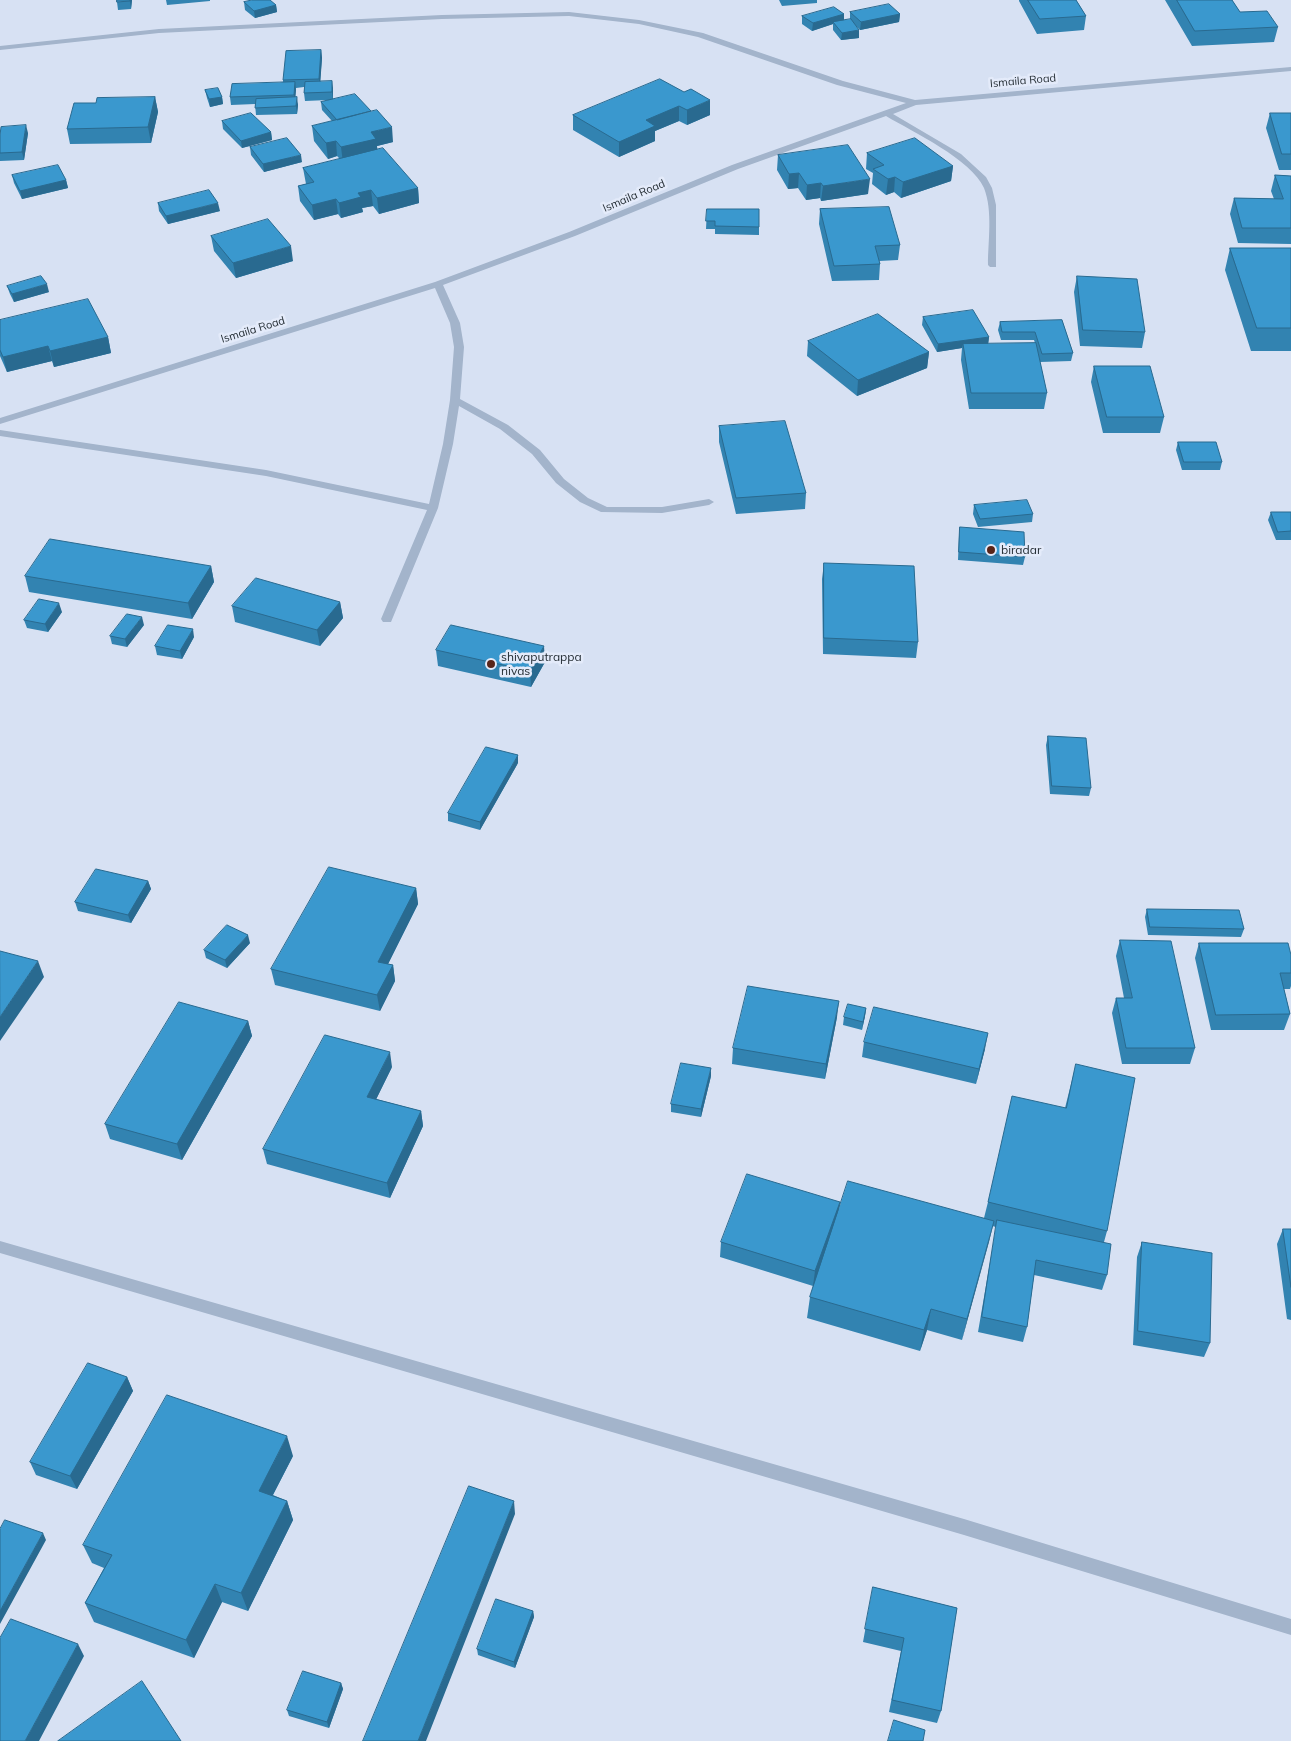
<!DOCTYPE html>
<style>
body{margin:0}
canvas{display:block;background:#d7e1f3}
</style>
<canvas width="1291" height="1741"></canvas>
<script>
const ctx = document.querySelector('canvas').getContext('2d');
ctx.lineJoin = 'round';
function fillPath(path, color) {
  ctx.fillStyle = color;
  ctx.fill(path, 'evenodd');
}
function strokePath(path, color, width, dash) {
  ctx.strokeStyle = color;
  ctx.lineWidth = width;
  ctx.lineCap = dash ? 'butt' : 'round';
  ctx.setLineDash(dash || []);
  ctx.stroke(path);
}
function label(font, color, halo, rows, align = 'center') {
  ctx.font = font + ' Mulish,sans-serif';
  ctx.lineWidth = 5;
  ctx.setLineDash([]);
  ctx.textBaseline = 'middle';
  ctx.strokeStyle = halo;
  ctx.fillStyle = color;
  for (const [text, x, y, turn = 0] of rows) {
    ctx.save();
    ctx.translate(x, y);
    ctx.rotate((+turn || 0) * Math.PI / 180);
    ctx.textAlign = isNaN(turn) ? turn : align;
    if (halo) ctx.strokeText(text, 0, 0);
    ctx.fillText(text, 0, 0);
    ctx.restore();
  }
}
fillPath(new Path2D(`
 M569,12l70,8 64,13 140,48 72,19 376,-33v4l-375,34 -23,9 68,40 25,23 6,11 4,17v62h-6l-2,-2c0,-24 5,-54 -4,-77 -13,-29 -71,-56 -98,-72l-148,53 -163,67 -132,49 17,38 4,24 -4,52 48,26 32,25 24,29 24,19 19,9h55l47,-8 5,3 -5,3 -47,8 -61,-1 -21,-10 -24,-19 -24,-29 -32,-25 -41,-23 -6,38 -15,64 -47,114h-8l-2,-3 46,-109 -161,-34 -266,-40v-6l266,40 163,34 14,-60 7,-44 4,-53 -4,-24 -15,-35 -435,136v-6l435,-136 134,-50 163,-67 174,-62 -69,-18 -139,-48 -59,-13 -70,-8 -127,3 -283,14 -159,17v-4l159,-17 283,-14z
 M0,1241l964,278 327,100v16l-327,-100 -964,-282z`), '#a3b4cb');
fillPath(new Path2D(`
 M132,0l-1,9 -13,1 -1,-8z
 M166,0h44v1l-43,4z
 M779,0h38v3l-35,3z
 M1019,0h57l10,16 -2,14 -47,4 -18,-33z
 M1165,0h67l8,12 38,15 -4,15 -82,4z
 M244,2l32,3 1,7 -22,6 -10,-8z
 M850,12l50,2 -1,8 -39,8 -6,-6 5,14 -18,2 -8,-10v-6l-21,7 -10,-7v-8l42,-2v6h6z
 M321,50l1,8 -2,23 13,7v11l60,43 -16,4v3l41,39 1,15 -40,11 -6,-8 -11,2 1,4 -22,6 -3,-4 -24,6 -14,-19 -2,-15 8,-2 -3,-16 37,-9 -3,-3 -9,3 -14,-18 -2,-15 20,-5 -10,-11 -1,-8 7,-2 -23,1 -1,-8v-6l-8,1 -1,9 3,8 -1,9 -41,1 -1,-11 -24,1 -1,-8 53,-15v-2z
 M205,90l17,7 1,7 -13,3 -3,-9z
 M684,92l26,23 -23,10 -8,-4 -24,10v10l-36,16 -46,-27v-15z
 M155,97l3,15 -7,31 -81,1 -3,-15 29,-26z
 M1270,113h21v57h-12l-13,-42z
 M222,121l49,11 1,8 -30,8 -19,-19z
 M28,133l-4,27 -24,1v-26z
 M250,147l52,15 -38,10 -13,-17z
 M867,153l86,13 -2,15 -50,17 -7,-6 -8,3 -14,-11 1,-11 -7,-4z
 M778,155l90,39 -47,7 -1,-3 -14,2 -8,-12 -10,1 -11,-19z
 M12,175l54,5 2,8 -46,11 -8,-16z
 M1275,175l16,1v68l-53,-1 -8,-29 4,-16 40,1 -3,-8z
 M158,203l62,8 -52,13 -9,-13z
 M707,209l52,18v8l-44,-1v-5h-9z
 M820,209l80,36 -2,15 -19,1 1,3 -1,16 -47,1 -13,-57z
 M211,236l82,25 -57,17 -22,-27z
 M1230,248h61v103h-40l-26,-81z
 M1077,276l68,56 -3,16 -62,-2 -6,-54z
 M7,286l42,6 -35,10 -4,-8z
 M923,317l66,20 -1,7 47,-1 -1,-3h-33l-3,-10 2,-8 62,-2 11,33 -2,8 -31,1 7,31 -3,16h-75l-8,-49 1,-12 -25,4 -15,-27z
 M0,320l108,17 3,16 -57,14 -2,-6 -45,11 -7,-16z
 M808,341l121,11 -2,16 -70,28 -50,-40z
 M1094,366l70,51 -4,16h-57l-12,-51z
 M719,426l87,67 -1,16 -69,5 -17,-72z
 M1178,442l44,20 -2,8h-38l-6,-20z
 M974,505l59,9 -1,8 -54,5 -5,-13z
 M1271,512h20v28h-15l-8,-20z
 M960,527l65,30 -2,8 -65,-5 1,-24z
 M824,563l94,79 -2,16 -93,-4 -1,-75z
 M211,566l3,16 -22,37 -163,-27 -4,-16z
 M340,602l3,16 -23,28 -85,-24 -3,-16z
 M62,612l-14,20 -21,-4 -3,-8z
 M144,625l-17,22 -15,-3 -2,-8z
 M194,637l-12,22 -25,-4 -2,-9z
 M436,650l109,12 -14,25 -93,-21z
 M1048,736l43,52 -2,8 -39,-2 -4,-49z
 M518,763l-38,67 -32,-9v-8z
 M148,881l3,8 -20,34 -53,-12 -3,-9z
 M416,888l2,16 -30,60 5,1 2,16 -15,30 -105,-26 -4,-16z
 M1147,909l97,20 -3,8 -93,-2 -3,-18z
 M1120,940l75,108 -5,16h-68l-10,-51 4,-15h8l-8,-42z
 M250,943l-23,25 -21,-10 -2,-8z
 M1199,943l92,12v31l-1,3h-6l6,25 -6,16h-73l-16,-72z
 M866,1008l-1,8 -3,14 -19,-5 1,-8z
 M837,1017l-12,62 -93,-15 1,-16z
 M248,1021l4,15 -70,124 -72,-21 -5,-15z
 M864,1042l121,7 -9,35 -114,-27z
 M1076,1064l31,167 -3,11 3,33 -5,15 -68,-15 -7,52 -4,15 -45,-10 18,-105 -4,-1 -30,114 -35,-10 -7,21 -113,-33 3,-21 3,-11 -93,-29 1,-15 119,-40 -1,6 145,10 4,-16 77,-94z
 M392,1067l-16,32 45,12 2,15 -33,72 -123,-34 -4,-15z
 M711,1076l-10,41 -30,-5v-8z
 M1283,1229h8v91l-4,-1 -10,-75z
 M1142,1242l68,101 -6,14 -71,-12 4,-88z
 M127,1377l6,14 -56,98 -41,-14 -6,-13z
 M293,1456l-20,39 14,6 6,19 -45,91 -26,-9 -28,56 -100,-36 -9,-19 19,-35 -12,-5 -9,-18z
 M873,1587l84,21 -16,103 -4,12 -48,-11 12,-61 -38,-9z
 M533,1611l1,6 -19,51 -37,-13 -1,-6z
 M341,1683l2,6 -14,39 -40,-12 -2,-6z`), '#3283b1');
fillPath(new Path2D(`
 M130,0h2l-1,9 -1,-8z
 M276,5l1,7 -22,6 -1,-7z
 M844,14v7l-11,1v2l-21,7 1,-8z
 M900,14l-1,8 -39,8 1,-8z
 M859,30v8l-18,2 1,-7z
 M321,50l1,8 -2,29 -1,-8z
 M332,81l1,7v12l-1,-8z
 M295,82l1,8 -1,13 -1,-8z
 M155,97l3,15 -7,31 -3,-16z
 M222,97l1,7 -13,3 -1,-8z
 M297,97l1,8 -1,9 -1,-8z
 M710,100v15l-23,10v-15z
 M679,106v15l-24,10v10l-36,16v-15l27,-22z
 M26,125l2,8 -4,27 -2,-8z
 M392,127l1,15 -16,4 1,8 -35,9 -2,-16 30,-15z
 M271,132l1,8 -30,8 -1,-7z
 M336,141l1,15 -9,3 -2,-16z
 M301,155l1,7 -38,10 -1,-8z
 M953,166l-2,15 -50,17 2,-16z
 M799,173l-1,15 -10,1 1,-15z
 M895,177l-1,15 -8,3 2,-16z
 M870,179l-2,15 -47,7 2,-15z
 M66,180l2,8 -46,11 -2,-8z
 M821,183l-1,15 -14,2 1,-15z
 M418,188l1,15 -40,11 -2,-16z
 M371,190l2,16 -11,2 1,4 -22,6 -2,-15 19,-10z
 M336,199l2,15 -24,6 -2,-15z
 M218,203l2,8 -52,13 -2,-8z
 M291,246l2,15 -57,17 -3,-15z
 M47,284l2,8 -35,10 -2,-8z
 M108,337l3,16 -57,14 -4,-16z
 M989,337l-1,8 -25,-1 -1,4 -25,4 1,-8z
 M48,346l4,15 -45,11 -4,-15z
 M929,352l-2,16 -70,28 1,-16z
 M211,566l3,16 -22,37 -4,-16z
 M340,602l3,16 -23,28 -3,-16z
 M59,603l3,9 -14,20 -3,-8z
 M142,617l2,8 -17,22 -2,-8z
 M193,629l1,8 -12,22 -2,-8z
 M544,646l1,16 -14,25 -1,-16z
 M518,755v8l-38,67v-8z
 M148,881l3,8 -20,34 -3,-8z
 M416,888l2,16 -37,74 -3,-16z
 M248,935l2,8 -23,25 -2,-8z
 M38,961l6,16 -44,64v-24z
 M393,965l2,16 -15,30 -3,-16z
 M839,1001l-2,16 -12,62 1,-15z
 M866,1008l-1,8 -3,14 1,-8z
 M248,1021l4,15 -70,124 -5,-16z
 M988,1033l-3,16 -9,35 3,-15z
 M390,1052l2,15 -22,45 -3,-15z
 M711,1068v8l-10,41v-8z
 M421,1111l2,15 -33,72 -3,-15z
 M840,1202l-2,14 -25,70 2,-15z
 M994,1221l-5,21 -27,98 5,-21z
 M931,1309l-4,21 -7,21 4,-21z
 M127,1377l6,14 -56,98 -7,-13z
 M287,1436l6,20 -28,54 -6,-19z
 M287,1501l6,19 -45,91 -7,-18z
 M514,1501l1,13 -89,227h-8z
 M43,1533l3,7 -46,84v-13z
 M215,1584l7,18 -28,56 -8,-18z
 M533,1611l1,6 -19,51 -1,-6z
 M78,1644l6,12 -45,85h-14z
 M341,1683l2,6 -14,39 -2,-6z`), '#296a90');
const building = new Path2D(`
 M117,0h13v1l-13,1z
 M252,0h18l6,5 -22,6 -10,-9z
 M1028,0h48l10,16 -46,3z
 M1177,0h55l8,12 27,-1 11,16 -83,4z
 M889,4l11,10 -39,8 -11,-10z
 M834,7l10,7 -31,9 -11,-7z
 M851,19l8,11 -17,3 -9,-11z
 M321,50l-2,29 -36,1 3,-29z
 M660,79l24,13 7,-3 19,11 -23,10 -8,-4 -33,14 9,6 -36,16 -46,-27z
 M332,81v11l-28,1 1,-11z
 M295,82l-1,13 -64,2 2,-13z
 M218,88l4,9 -13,2 -4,-9z
 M355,94l16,17 -34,9 -16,-18z
 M155,97l-7,30 -81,2 7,-26h22l1,-5z
 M297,97l-1,9 -41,2 1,-9z
 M377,110l15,17 -21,5 5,7 -35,8 -5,-6 -10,2 -14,-17z
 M251,113l20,19 -30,9 -19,-20z
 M1270,113h21v41h-9z
 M26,125l-4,27 -22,1v-18l1,-8z
 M287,138l14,17 -38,9 -13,-17z
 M915,138l38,28 -50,16 -8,-5 -7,2 -15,-10 11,-4 -17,-12z
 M848,145l22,34 -47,7 -2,-3 -14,2 -8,-12 -10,1 -11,-19z
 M383,148l35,40 -41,10 -6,-8 -13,3 3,4 -22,6 -3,-4 -24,6 -14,-19 16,-4 -11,-14z
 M58,165l8,15 -46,11 -8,-16z
 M1275,175l16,1v52h-49l-8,-30 49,1z
 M209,190l9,13 -52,13 -8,-13z
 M889,207l11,38 -25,1 5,18 -46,2 -14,-57z
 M707,209h52v18l-44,-1v-5h-9z
 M268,219l23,27 -58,17 -22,-27z
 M1230,248h61v80h-34z
 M41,276l6,8 -35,10 -5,-8z
 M1077,276l60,3 8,53 -62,-2z
 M88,299l20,38 -58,14 -2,-5 -45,11 -3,-7v-30z
 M973,310l16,27 -51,7 -15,-27z
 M878,314l51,38 -71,28 -50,-39z
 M1062,320l11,33 -31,1 -7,-22h-33l-2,-10z
 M1036,343l11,50h-76l-8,-49z
 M1094,366h56l14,51h-57z
 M785,421l21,72 -70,5 -17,-72z
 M1178,442h38l6,20h-38z
 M1027,500l6,14 -53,5 -6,-14z
 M1271,512h20v19l-13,1z
 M960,527l64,5 1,25 -66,-5z
 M50,539l161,27 -23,37 -163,-27z
 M824,563l90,3 4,76 -94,-4z
 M256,578l84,24 -23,28 -85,-24z
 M39,599l20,4 -14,21 -21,-4z
 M127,614l15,3 -17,22 -15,-3z
 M168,625l25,4 -13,22 -25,-5z
 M451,625l93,21 -14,25 -94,-21z
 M1048,736l38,2 5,50 -39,-2z
 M486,747l32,8 -38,67 -32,-9z
 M329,867l87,21 -38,74 15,3 -16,30 -106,-26z
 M96,869l52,12 -20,34 -53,-13z
 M1147,909l92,1 5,19 -94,-2z
 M227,925l21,10 -23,25 -21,-10z
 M1120,940l51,1 24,107h-69l-10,-50h16z
 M1199,943h89l3,12v18h-11l10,41 -74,1z
 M0,951l38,10 -38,56z
 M748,986l91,15 -13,63 -93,-16z
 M179,1002l69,19 -71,123 -72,-20z
 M848,1004l18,4 -3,14 -19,-5z
 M874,1007l114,26 -9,36 -115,-27z
 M325,1035l65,17 -23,45 54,14 -34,72 -124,-34z
 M681,1063l30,5 -10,41 -30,-5z
 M1076,1064l59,14 -28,153 -119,-29 24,-106 54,12z
 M747,1174l93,28 -25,69 -94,-29z
 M848,1181l146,40 -27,98 -36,-10 -7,21 -114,-33z
 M997,1220l114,24 -4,31 -71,-15 -9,67 -45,-10z
 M1283,1229h8v58z
 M1142,1242l70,11 -2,90 -72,-12z
 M88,1363l39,14 -57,99 -40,-14z
 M167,1395l120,41 -28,55 28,10 -46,92 -26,-9 -29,56 -101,-37 27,-48 -29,-10z
 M469,1486l45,15 -96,240h-55z
 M5,1520l38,13 -43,78v-82z
 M873,1587l84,21 -16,103 -49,-11 12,-62 -39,-9z
 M496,1599l37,12 -19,51 -37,-13z
 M11,1619l67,25 -53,97h-25v-103z
 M303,1671l38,12 -14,39 -40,-12z
 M142,1681l39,60h-123z
 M894,1720l31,10 -2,11h-35z`);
fillPath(building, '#3a98ce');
strokePath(building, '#296a90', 1);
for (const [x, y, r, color] of [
 [991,550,5,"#592519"],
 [491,664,5,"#592519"]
]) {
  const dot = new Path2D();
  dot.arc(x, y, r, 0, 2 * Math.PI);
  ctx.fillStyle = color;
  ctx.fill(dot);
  strokePath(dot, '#e4ebfa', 2);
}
label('11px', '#252e35', '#e4ebfa', [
 ["Ismaila Road",1023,81,-5],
 ["Ismaila Road",634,196,-23],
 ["Ismaila Road",253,330,-17]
]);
label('12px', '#252e35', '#e4ebfa', [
 ["biradar",1001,550],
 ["shivaputrappa",501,657],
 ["nivas",501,671]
], 'left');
</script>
